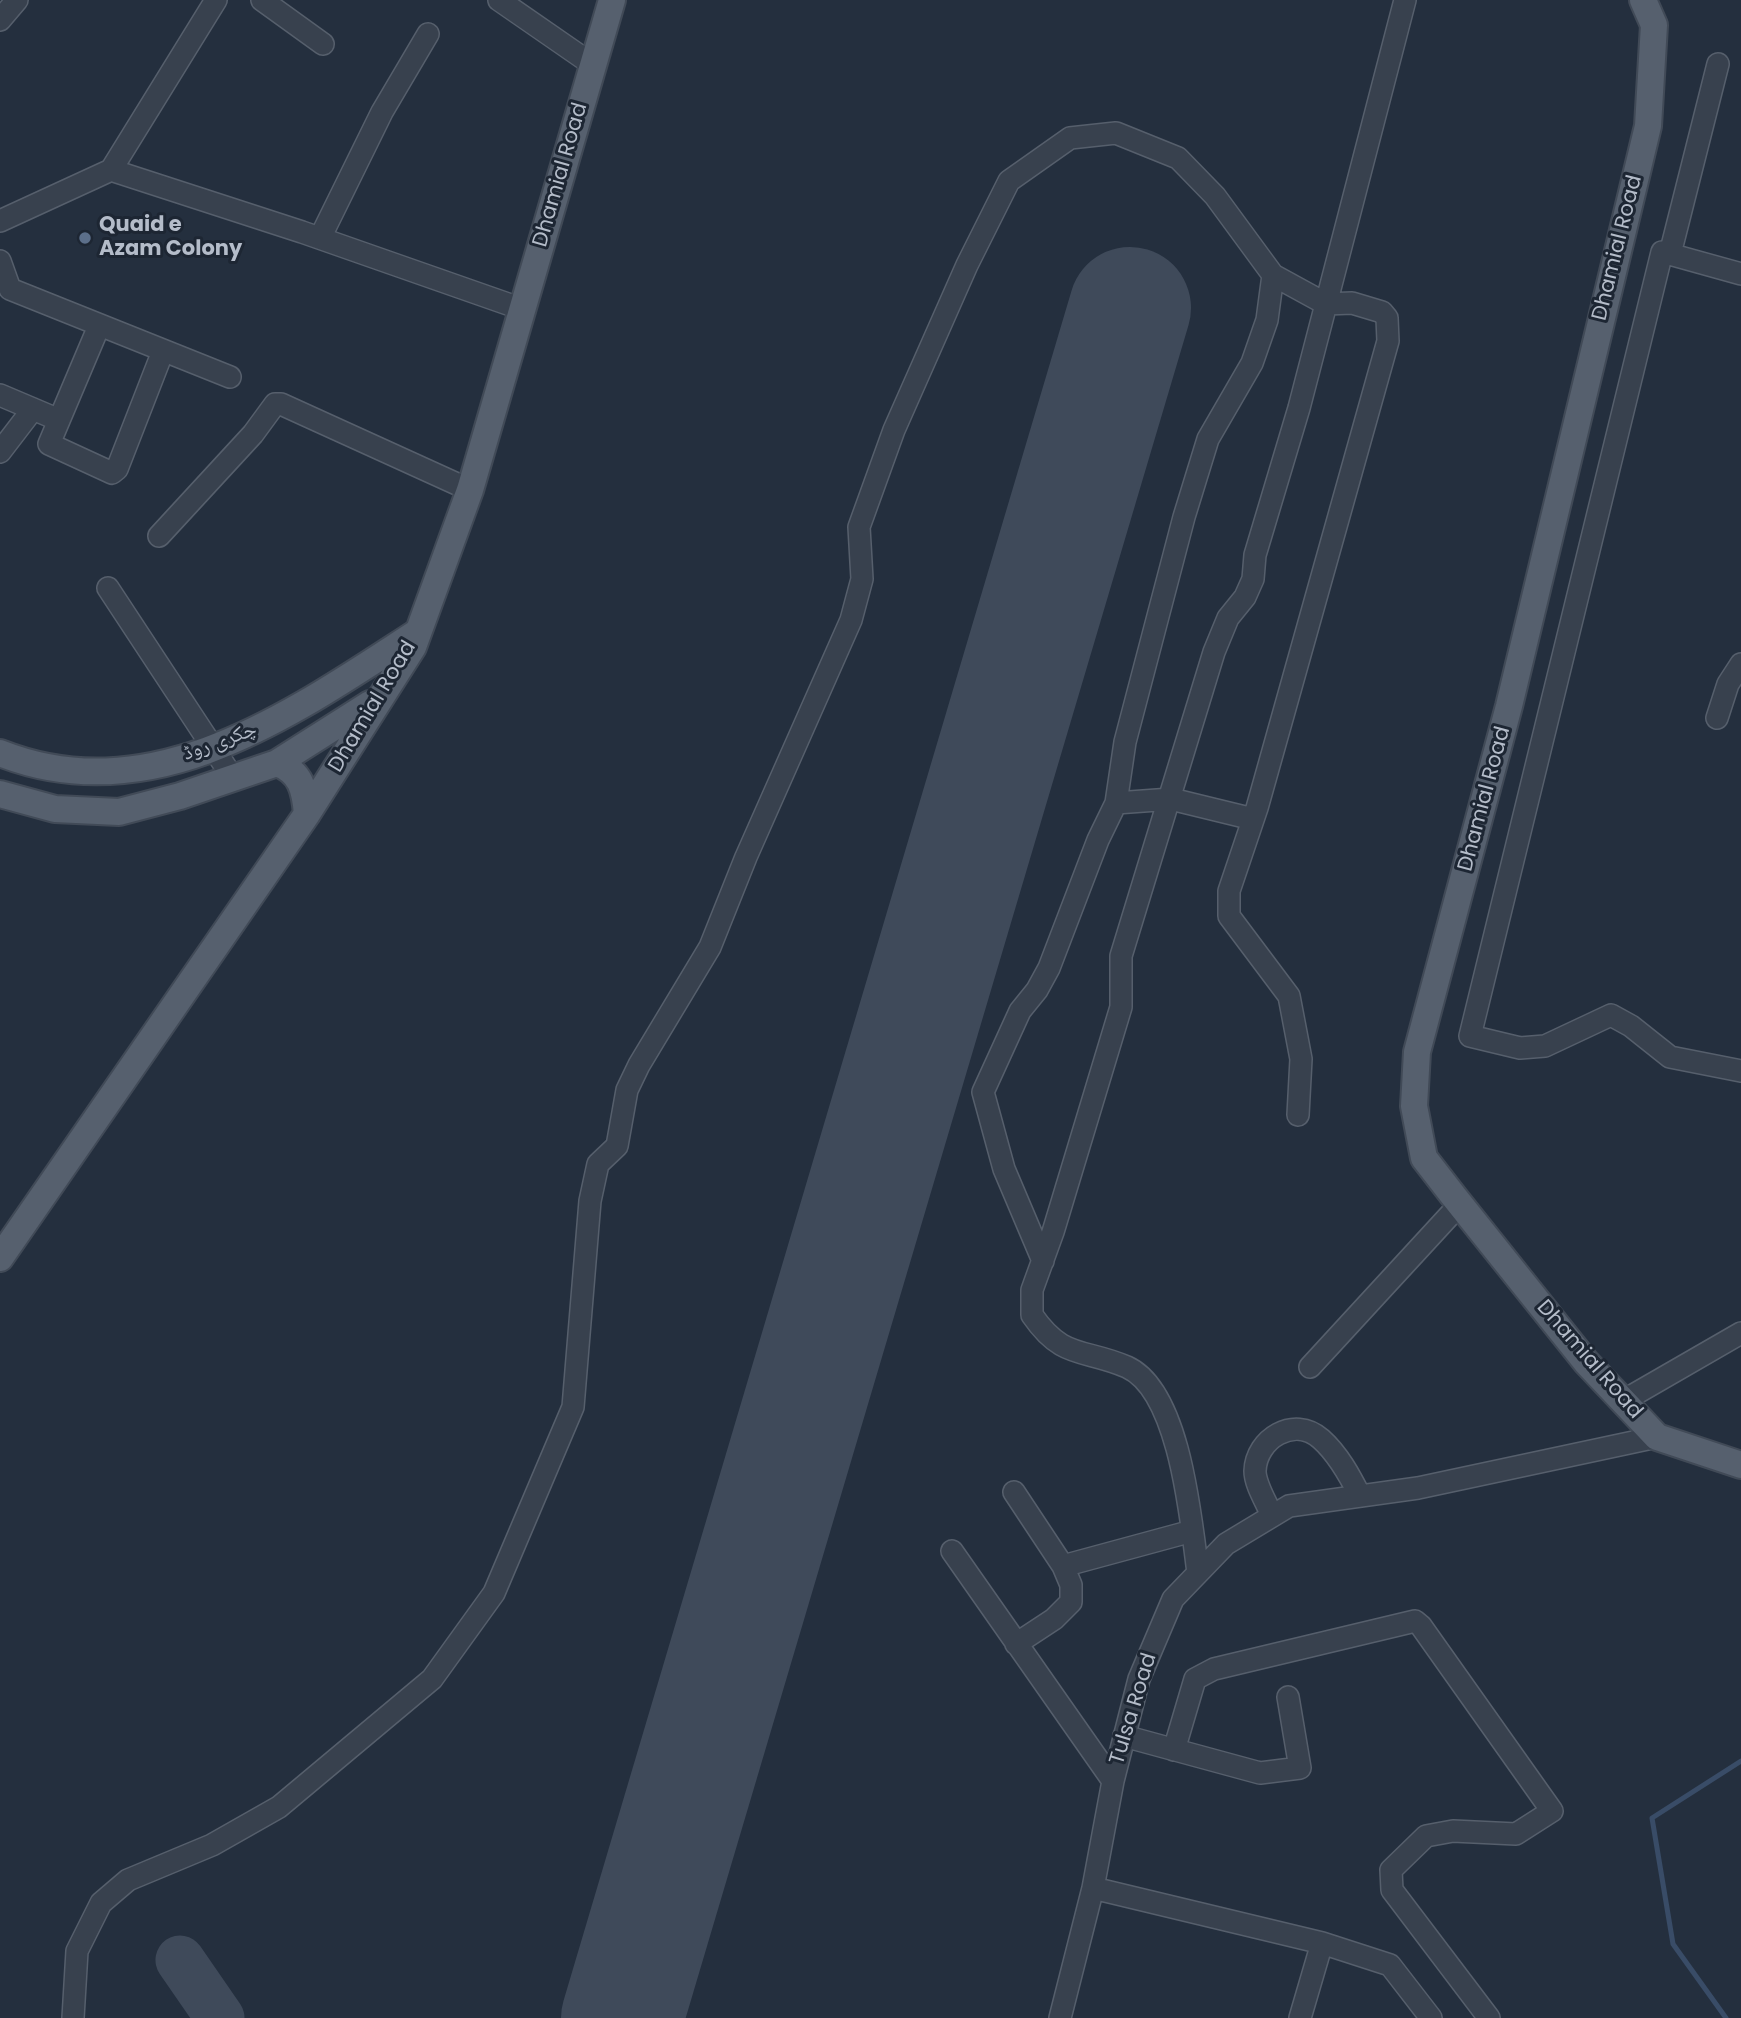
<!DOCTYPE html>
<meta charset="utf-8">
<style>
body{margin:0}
canvas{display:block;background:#242f3e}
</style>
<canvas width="1741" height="2018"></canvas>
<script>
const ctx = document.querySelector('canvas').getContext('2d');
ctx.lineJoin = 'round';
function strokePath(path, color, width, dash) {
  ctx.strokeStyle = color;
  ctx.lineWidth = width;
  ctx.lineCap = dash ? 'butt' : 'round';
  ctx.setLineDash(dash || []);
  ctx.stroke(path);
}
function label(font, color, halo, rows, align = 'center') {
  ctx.font = font + ' Poppins,"Noto Naskh Arabic",sans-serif';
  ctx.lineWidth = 6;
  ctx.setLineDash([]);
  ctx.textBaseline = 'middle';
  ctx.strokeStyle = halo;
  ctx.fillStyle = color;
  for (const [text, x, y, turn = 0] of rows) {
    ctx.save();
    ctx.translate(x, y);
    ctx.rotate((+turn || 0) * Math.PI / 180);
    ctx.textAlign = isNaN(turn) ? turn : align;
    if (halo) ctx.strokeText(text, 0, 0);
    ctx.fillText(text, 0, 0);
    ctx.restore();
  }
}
strokePath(new Path2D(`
 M1726,2018l-53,-74 -21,-126 89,-57`), '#394c67', 5);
strokePath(new Path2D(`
 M180,1960l40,58`), '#3f4a5a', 49);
strokePath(new Path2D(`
 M622,2018l508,-1710`), '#3f4a5a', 122);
const minor = new Path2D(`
 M262,0l61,44
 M499,0l94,65
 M0,20l17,-20
 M111,170l105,-170
 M0,221l111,-51 191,62 220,77
 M320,238l62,-126 46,-78
 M1670,254l48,-190
 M0,261l10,28 220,88
 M1741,274l-79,-22 -192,784 50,12 25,-2 66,-31 20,11 39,31 71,14
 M99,326l-50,118 63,29 5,-4 46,-118
 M0,395l59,25
 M0,452l33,-43
 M159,536l94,-102 22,-30h6l189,86
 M108,588l125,190
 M1717,718l11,-34 13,-20
 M1116,803l55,-4 82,20
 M1043,1261l-39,-92 -21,-77 37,-81 17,-21 12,-22 49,-128 18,-37 9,-61 59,-225 24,-78 44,-76 15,-43 6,-45
 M1310,1367l150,-163
 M1623,1401l118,-68
 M1014,1492l49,74 129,-35
 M1272,1516c-5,-13 -17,-31 -17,-45 1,-32 39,-56 66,-32 17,15 29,37 39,57
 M952,1551l161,230
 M1198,1573c-7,-53 -18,-182 -71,-206 -44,-19 -64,-7 -95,-52v-25l21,-58 68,-225v-51l93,-304 14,-34 17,-21 8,-18 2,-24 44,-147 106,-408
 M1016,1644l38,-25 17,-17v-17l-8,-19
 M1124,1736l136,37 40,-5 -12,-71
 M1174,1750l21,-71 19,-10 201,-48 6,5 131,185 -36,23 -63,-3 -27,5 -35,34 1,20 97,128
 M73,2018l4,-67 24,-48 27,-23 84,-35 67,-38 153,-128 62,-86 79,-186 17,-206 8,-37 19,-18 10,-56 12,-25 71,-118 36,-90 105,-237 11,-41 -3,-52 35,-97 73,-165 42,-84 61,-43 46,-5 62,25 37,38 58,79 53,29 26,-1 30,9 5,6 1,23 -131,467 -28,83v25l60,80 12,63 -3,56
 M1060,2018l33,-130
 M1300,2018l22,-75
 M1431,2018l-41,-53 -68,-22 -229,-55 20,-107 26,-102 34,-80 53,-55 63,-38 129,-18 239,-51`);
const major = new Path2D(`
 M1643,0l11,25 -6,101 -139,580 -92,346 -3,54 10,52 31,40 131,164 71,75 84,28
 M0,753c154,61 294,-41 418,-121
 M277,763c24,9 28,27 30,51
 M0,794l55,15 64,3 61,-16 97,-33 93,-59
 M0,1258l307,-444 106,-167 57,-157 142,-490`);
strokePath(minor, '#565f6c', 24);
strokePath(major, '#414a57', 30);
strokePath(minor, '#38414e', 21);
strokePath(major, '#56606e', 26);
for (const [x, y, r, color] of [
 [85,238,7,"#5c6f8a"]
]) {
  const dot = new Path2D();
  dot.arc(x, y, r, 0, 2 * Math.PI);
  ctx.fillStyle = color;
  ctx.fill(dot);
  strokePath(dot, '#1d2633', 2.5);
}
label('21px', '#b4bcc9', '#1d2633', [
 ["Dhamial Road",561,175,-74],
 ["Dhamial Road",1618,248,-76],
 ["Dhamial Road",373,707,-59],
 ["چکری روڈ",220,742,-20],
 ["Dhamial Road",1485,799,-75],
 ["Dhamial Road",1589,1360,49],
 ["Tulsa Road",1134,1709,-73]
]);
label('bold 21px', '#b4bcc9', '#1d2633', [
 ["Quaid e",99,226],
 ["Azam Colony",99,250]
], 'left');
</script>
